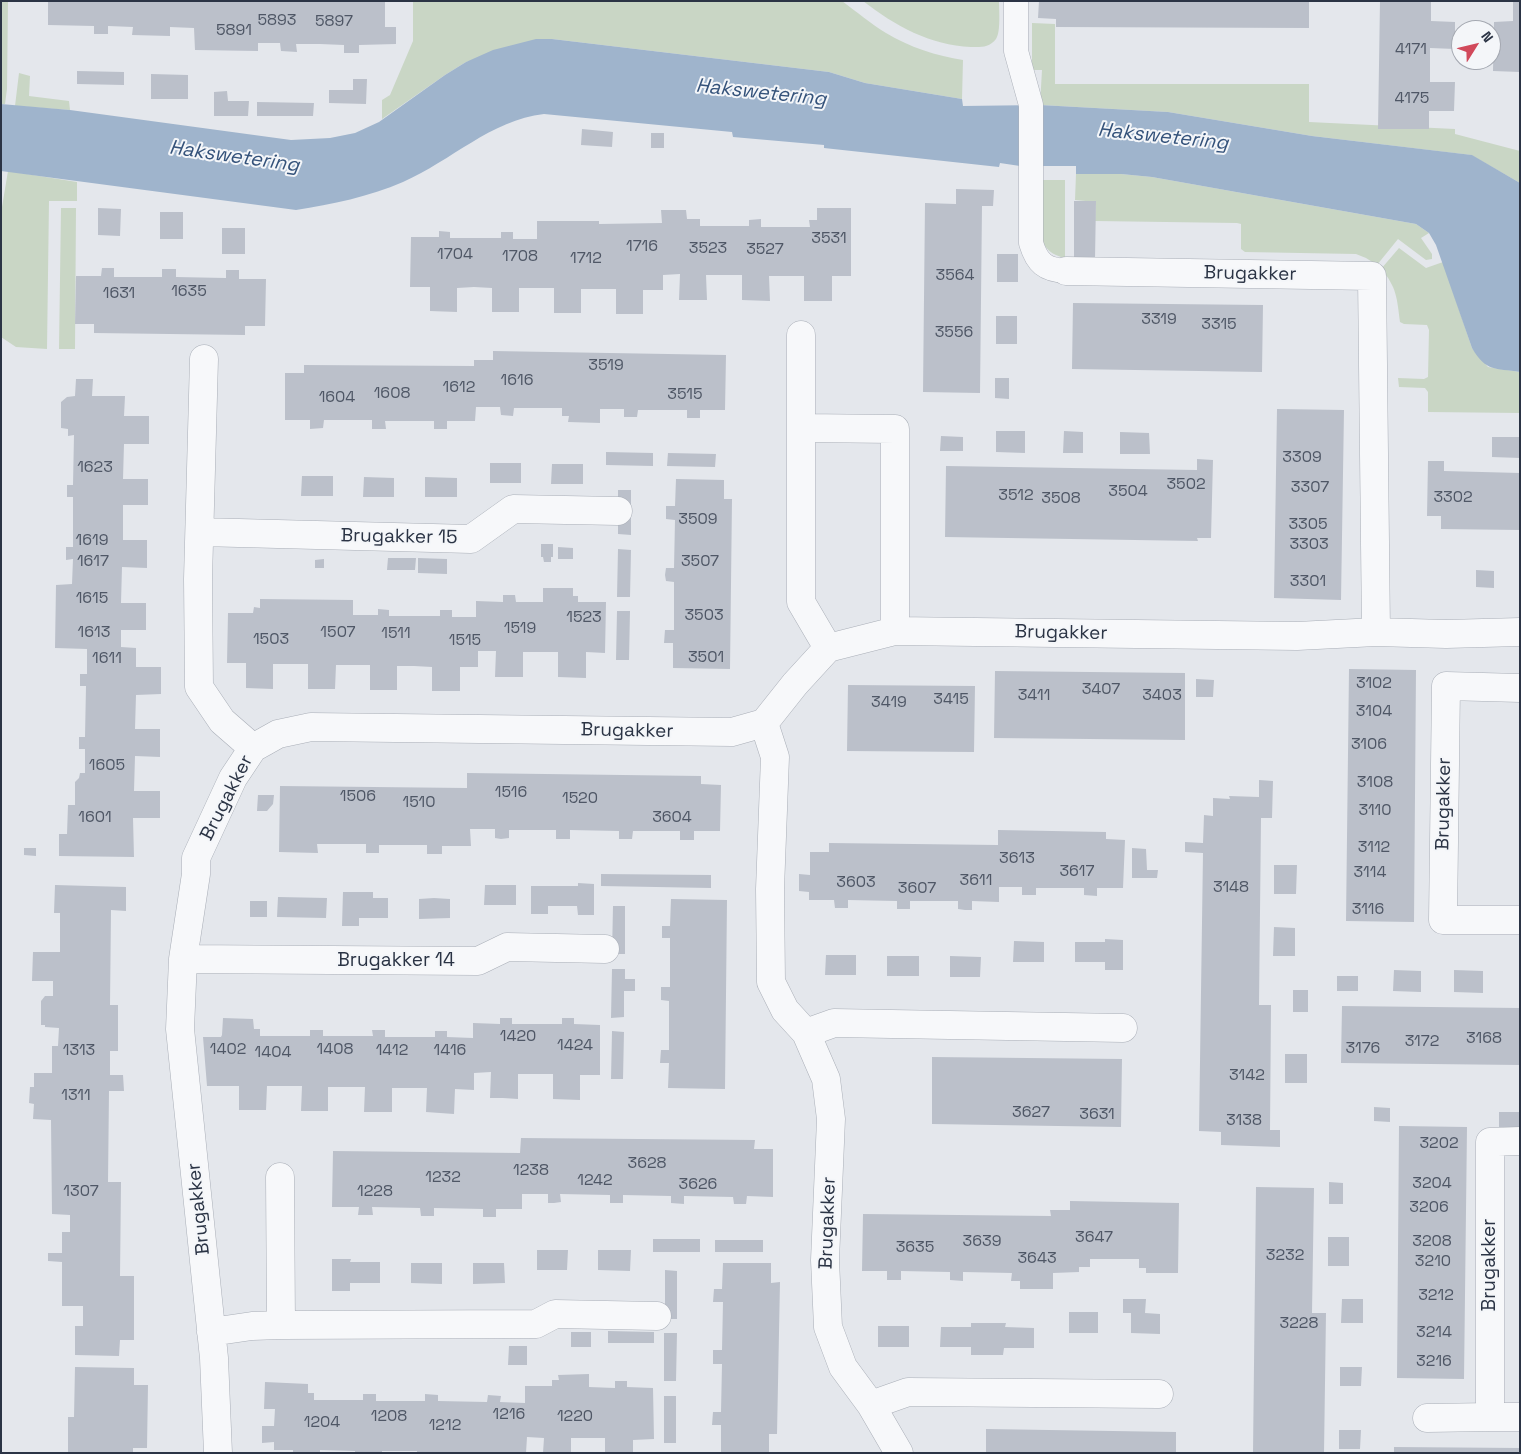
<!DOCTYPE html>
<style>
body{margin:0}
#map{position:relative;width:1521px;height:1454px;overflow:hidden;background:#e4e7ec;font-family:"Space Grotesk",sans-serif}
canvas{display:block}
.frame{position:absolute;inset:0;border:2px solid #2b3445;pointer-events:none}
.north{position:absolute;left:1451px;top:20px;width:50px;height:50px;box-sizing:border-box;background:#f4f6f9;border:1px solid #a4a8b1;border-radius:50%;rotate:54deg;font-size:14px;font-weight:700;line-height:20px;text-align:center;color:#2b3445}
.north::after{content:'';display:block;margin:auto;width:18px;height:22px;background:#d1495b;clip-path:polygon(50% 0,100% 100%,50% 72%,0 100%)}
</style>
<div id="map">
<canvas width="1521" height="1454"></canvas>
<div class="frame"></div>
<div class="north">N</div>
</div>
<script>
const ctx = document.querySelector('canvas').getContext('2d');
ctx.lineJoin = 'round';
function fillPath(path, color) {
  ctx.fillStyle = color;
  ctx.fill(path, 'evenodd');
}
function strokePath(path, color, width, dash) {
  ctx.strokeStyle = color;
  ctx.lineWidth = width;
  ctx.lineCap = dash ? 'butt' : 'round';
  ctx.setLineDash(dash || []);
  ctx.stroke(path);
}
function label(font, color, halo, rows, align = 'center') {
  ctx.font = font + ' "Space Grotesk",sans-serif';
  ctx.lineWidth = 4;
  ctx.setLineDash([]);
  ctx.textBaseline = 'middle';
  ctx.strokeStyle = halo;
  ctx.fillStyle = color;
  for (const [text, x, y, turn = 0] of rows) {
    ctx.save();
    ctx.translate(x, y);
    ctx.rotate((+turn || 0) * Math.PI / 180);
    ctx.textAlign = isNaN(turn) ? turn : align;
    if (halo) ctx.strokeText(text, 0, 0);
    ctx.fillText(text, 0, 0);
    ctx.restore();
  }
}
fillPath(new Path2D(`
 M1,1h7l-1,88 -2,15h-4z
 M413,1h429c15,11 29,23 44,32 23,14 51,23 77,27l-1,39 -97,-16 -36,-11 -277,-33 -86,23 -21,13 -63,44v-19l8,-5 23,-54z
 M863,1h136c0,9 2,31 -3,38 -7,9 -15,8 -25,8 -41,-2 -76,-21 -108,-46z
 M1032,23l23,1v60h254v38l146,7v5l65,17v32l-49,-28 -159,-19 -144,-24 -128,-7 2,-35h-10z
 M19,73l11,3 -1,20 40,5 1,9 -55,-4z
 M8,171l69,11v19h-28l-2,148 -31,-2 -15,-10v-124z
 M1076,174h45l31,3 264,47 13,9 -8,5 11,16v5l-6,1 -28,-21 -21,26 -11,-7 -10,-4 -111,-2 -4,-3v-25l-4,-1 -142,-2 1,-19 -21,-2z
 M1039,180h26v78c-9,-2 -17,-6 -22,-15 -5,-8 -4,-51 -4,-63z
 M61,208h15l-1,141h-16z
 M1399,248l27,20 17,-6 29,86 16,19 32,5v41l-92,-1v-20l-3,-4 -26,-1 -1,-9 26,1 4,-2 1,-47 -2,-5 -23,-1 -4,-2c-3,-23 -3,-35 -19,-53z`), '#c9d6c5');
fillPath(new Path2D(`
 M536,39h16l277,33 36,11 97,16 1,7 77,-1 128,7 144,24 160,19 48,28v189c-25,-4 -34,0 -48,-24l-36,-103 -7,-12 -13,-9 -264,-47 -31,-3h-45v-8h-56l-20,-3 -1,4 -175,-19v-3l-91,-8 -1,-5 -188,-18c-53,6 -93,47 -141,68 -34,15 -71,22 -107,28l-295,-39v-67l69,6 221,30 39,-2 25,-5 24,-11 66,-47 21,-13 27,-12z`), '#9fb4cc');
fillPath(new Path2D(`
 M48,1h337v26h11v17l-37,1v8h-15v-8l-24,-1h-24l1,8 -16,-1 -1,-8h-22v8l-63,-1 -1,-22 -24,-1v9l-38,-1 1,-8 -25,-1v8h-14v-8l-46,-1z
 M1039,1h270v27l-253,-1v-8l-18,-1z
 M1380,1h51v20l24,1v27l-25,-1v34h25l-1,29h-25v18h-51z
 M1513,1h7v71l-27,-1 1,-49 19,-1z
 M77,71l47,1v13l-47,-1z
 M151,74l37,1v24h-37z
 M353,79h14l-1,25 -37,-1v-13h24z
 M227,91l1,10h21l-1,15h-34v-24z
 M257,102l57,1 -1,13h-56z
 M582,129l31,3 -1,15 -31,-2z
 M651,133h13v15h-13z
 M956,189l38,1 -1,16h-11l-2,187 -57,-1 2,-189 31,1z
 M1074,201h22l-1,58h-21z
 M98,208l23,1 -1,27 -22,-1z
 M817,208h34v68h-19v25h-28v-25h-35l1,25 -28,-1v-25h-36l1,25h-28l1,-26 -17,1v15h-20v24h-27v-25h-35v24h-27v-25h-35v24h-27v-24l-18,-1 -17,1v24l-27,-1v-24h-20l1,-50h28v-6l11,1v6h51v-6h12v7h24v-18h62v3l63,-1 -1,-13h25l1,9h13v7h49v-6l12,-1v8h49l-1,-7h8z
 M160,212h23v27h-23z
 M222,228h23v26h-23z
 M997,254h21v28h-21z
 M102,268h12v9h48v-8h14v8l50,1v-8h13v9h27l-1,47h-20v9l-151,-2v-9h-19l1,-48h25z
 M1073,303l190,2 -1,67 -190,-3z
 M996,316h21v28h-21z
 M493,351l233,4 -1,55h-25v8h-13v-8h-49l-1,7h-13v-8h-24v14l-32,-1 1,-6h-7v-8h-48l-1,8 -12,-1 -1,-8h-24l-1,14h-28v8h-13v-8h-49l1,8h-14v-9h-48l-1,8 -13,1v-9h-25v-47h19v-8l170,1v-6h19z
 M995,378h14v21l-14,-1z
 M76,379h17l-1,17h33l-1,20h25v28h-25l-1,35h25v26h-25v35h24v28l-25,-1 -1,36h25v27h-25v17l15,1v19h25v27l-25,1 -1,34h25v28l-25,-1 -1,35h26v27h-27l1,39 -75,-1v-22h8l1,-29h7v-23l4,-4 1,-5h5v-24h-6v-12h6l1,-51h-6v-12h7v-25l-32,-1 1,-63 16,-1 1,-25 -7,1v-13h7v-50h-6v-12h6l1,-50 -6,1v-7l-7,-1v-26l6,-5 8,-1z
 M1277,409l67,1 -3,190 -67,-2z
 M996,431h29v22l-29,-1z
 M1064,431l19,1v21h-20z
 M1120,432l29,1 1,21h-30z
 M941,436l22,1v14h-23z
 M1492,437h28v21l-28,-1z
 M606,452l47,1v13l-47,-1z
 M668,453l48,1 -1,13 -48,-1z
 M1197,459l16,1 -2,78h-14l1,3 -253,-4 1,-71 251,4z
 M1428,461h16v10l76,2v57l-79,-1v-13h-14z
 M490,463h31v20h-31z
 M552,464h31v20h-32z
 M302,476h31v20h-32z
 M364,477l30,1v19h-31z
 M425,477l32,1v19h-32z
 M676,479l48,1v19h8l-2,170 -57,-1v-25h-9l1,-13h9v-48l-8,-1 -1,-6 1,-7h8l1,-48 -9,-1v-13h9z
 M618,490h13v45l-13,-1z
 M541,544h12v13h-2v5h-7l-1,-5h-2z
 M558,547l15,1v11h-15z
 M618,549l13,1 -1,47h-13z
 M388,558h28l-1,12h-28z
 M418,558l29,1v15l-29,-1z
 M324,559v9h-9v-8z
 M1476,570l18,1v17l-18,-1z
 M543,588h30v8h5v6h28l-1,51 -19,-1v26l-28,-1v-25h-35v25h-28l1,-26h-18v16h-18v24h-28v-24l-18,-1h-17v24h-27v-25h-34l-1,24h-27v-25h-35v25l-27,-1v-25h-19l1,-50h25l1,-6 6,1v-9l93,1v15h25v-6l11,1v6h51v-6h12v7h24v-16l27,1v-7h12l1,7h27z
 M617,611h13l-1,49h-13z
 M1349,669l67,1 -2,252 -68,-1z
 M995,671l190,2v67l-191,-2z
 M1196,679l18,1 -1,17h-17z
 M848,685l127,1 -1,66 -127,-1z
 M467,773l234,3v8l20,1 -1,46h-26v9h-14v-9h-47l-1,8h-13v-8l-49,-1v9h-14v-9h-47v8l-8,1 -6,-1v-9h-25l1,17h-29v8h-15v-9h-48v8h-13v-9h-49l1,9 -39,-1 1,-66 187,2z
 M1259,780l14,1 -1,37h-11l-2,187h12l-1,125h10v17l-59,-2v-13l-22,-1 4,-278 -18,-1v-10l18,1 1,-28 9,1v-18l17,1 -1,-3 30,1z
 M258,795h16l-1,9 -6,7h-10z
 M998,830l108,2v7l19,1 -2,48h-26v8l-13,-1v-7h-48v7h-14v-8h-23v15l-27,-1v9h-7l-7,-1v-8h-48v8h-13v-8l-49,-1v8h-13l-1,-8h-25v-8l-10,-1v-17l11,1v-23h19v-9l169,2z
 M24,848h12v8l-12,-1z
 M1132,848l14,1 1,21h11l-1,8h-25z
 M1274,865h23l-1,29h-22z
 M601,874l110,1v13l-110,-2z
 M578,883l16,1v31h-16l-1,-9h-29v8h-17v-28h47z
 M55,885l71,2v24l-15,-1 -1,95h8v46h-8v24h13l1,16h-15l-1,91h13l-1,94h14v64h-14l-1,16 -44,-1v-29h8v-20h-21v-44l-14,-1v-8h14v-21h8v-17l-18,-1 -1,-94 -18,-1 1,-15 -5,-1 1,-16h4v-14h18v-27h6l1,-18 -14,-1v-2h-4v-24l4,-5h8v-15h-21l1,-29h27v-39h-6z
 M485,885h31v20h-32z
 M343,892h30v6h15v20h-29v8h-17z
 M278,897l49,1 -1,20 -49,-1z
 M434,898l16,1v19l-31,1v-20z
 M671,899l56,1 -2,189 -57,-1 1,-25h-9l1,-13h8v-49l-8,-1v-13h9v-49h-8v-12h8z
 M250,901h17v16h-17z
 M613,906h12v48h-13z
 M1274,927l21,1v28h-22z
 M1105,939l18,1v30h-18v-8h-30v-20h30z
 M1014,941l30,1v20h-31z
 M826,955h30v20h-31z
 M887,956h32v20h-32z
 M950,956l31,1 -1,20h-30z
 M612,969h13v10h10v12h-11v26l-13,1z
 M1394,970l27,1v21l-28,-1z
 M1454,970l29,1v22l-29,-1z
 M1337,976h21v15h-21z
 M1293,990h15v22h-15z
 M1342,1006l178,2v57l-179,-2z
 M223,1018l30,1 1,10h6v7h50v-6h13v6h50l-1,-6h13v7h50v-6h12v6l26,1v-15l27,1v-6h12v6h50v-6h12v6l26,1v50h-20v25l-27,-1v-25h-35v25l-15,-1h-13l1,-26 -17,1v17l-19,-1 -1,25 -28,-2 1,-24h-35v24h-28l1,-25h-37v24h-27l1,-25h-35l-1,24h-27v-24h-32l-4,-49h18l1,-2z
 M612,1031l12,1 -1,47h-12z
 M1285,1054h22v29h-22z
 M932,1057l190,2 -1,68 -189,-3z
 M1374,1107l16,1v14l-16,-1z
 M1499,1112h21v15h-21z
 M1399,1126l68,1 -3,252 -67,-1z
 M521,1138l234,2 -1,9h19v48l-26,-1 -1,8h-12l-1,-7 -49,-1v8l-13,-1v-7l-48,-1v8h-13v-8l-50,-1 1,8 -7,1h-6v-9h-26v15h-26v8h-13v-8l-49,-1v8h-13l-1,-8 -48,-1 1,8h-15l1,-8h-27l1,-56 187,2z
 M1329,1182l14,1v21h-14z
 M1256,1187l58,1 -2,125h14l-2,140h-71z
 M1070,1201l109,2 -1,70h-32v-5h-7v-9h-49v8h-11v5l-26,1v16h-33v-8h-9l1,-8 -49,-1v9l-13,-1v-8l-49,-1v9h-14v-9h-25l1,-57 188,2 -1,-6h20z
 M1328,1237h21v29h-21z
 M653,1239h47v13h-47z
 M715,1240h48v12h-48z
 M537,1250h31l-1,20h-30z
 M598,1250h33l-1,21 -32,-1z
 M332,1259h19l-1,3h30v21h-30v8h-18z
 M411,1263h31v21l-31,-1z
 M473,1263h31l1,20 -32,1z
 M723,1263h48v20l9,-1 -3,152h-8v19h-48v-28h-9l1,-13h8l1,-48h-9v-14h9l1,-48h-10l1,-13h8z
 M665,1270l12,1v48h-12z
 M1123,1299h23l-1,14 15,1v20l-29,-1v-20h-8z
 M1342,1299h21v24h-22z
 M1069,1312h29v21h-29z
 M971,1323h35l-1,4 29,1v20h-30l-1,7h-32v-8h-31l1,-20h30z
 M878,1326h31v21h-31z
 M608,1331l46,1v11h-46z
 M571,1332h20v15h-20z
 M664,1333h13l-1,48h-12z
 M509,1346h18v19h-19z
 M75,1367l59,1v17h14l-1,63h-14v5h-65v-36h6z
 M1340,1367h22l-1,19h-21z
 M589,1374v13l26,1v-7h12v6l26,1 1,51 -21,1v13h-28v-15h-34v15h-28l1,-15 -17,-1 -1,16h-109v-2h-35v2h-27v-2l-35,-1v3h-27v-3h-19v-8l-12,1v-17h12l1,-17h-11l1,-27 43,2v9h6v7h49v-6h13v7h49v-7l13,1v6l49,1 1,-7 13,1 -1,6 25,1v-17h27v-6h7l-1,-5z
 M664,1396h12v47h-12z
 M986,1429l190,3v21h-190z
 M1339,1430h22l-1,19h-21z
 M1394,1447l126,1v5h-126z`), '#bbc0ca');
const pedestrian = new Path2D(`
 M1016,1v50l15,54v138c6,20 14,27 35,28`);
const minor = new Path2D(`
 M1066,271l306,5 4,356
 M801,335v267l27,46
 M204,359l-6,220 1,108 23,34 31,27
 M802,428l93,1v202
 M200,532l271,7 42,-30 105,2
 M1520,688l-74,-2 -3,234h77
 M764,723l11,34 -5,132 1,93 14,28 21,23 20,46 5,40 -6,141 3,67 15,40 28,38 28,48
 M183,959l295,2 29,-14 98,2
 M806,1033l28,-10 289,5
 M1520,1141l-30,1v275h30
 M280,1177l1,148
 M211,1332l41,-6 29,-1 255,-1 19,-10 102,2
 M871,1405l37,-13 251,2
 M1427,1418l63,-1
 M218,1453l-4,-95 -34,-329 3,-70 13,-85v-16l37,-80 20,-30 25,-14 33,-7 421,5 32,-9 31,-39 33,-36 67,-17 402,5 79,-4 70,2 74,-2`);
strokePath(pedestrian, '#a9aeb7', 25);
strokePath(minor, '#a9aeb7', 29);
strokePath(pedestrian, '#f7f8fa', 24);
strokePath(minor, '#f7f8fa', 28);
label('16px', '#4f5766', null, [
 ["5893",277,21],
 ["5897",334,22],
 ["5891",234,31],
 ["4171",1411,50],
 ["4175",1412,99],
 ["3531",829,239],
 ["1716",642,247],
 ["3523",708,249],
 ["3527",765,250],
 ["1704",455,255],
 ["1708",520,257],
 ["1712",586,259],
 ["3564",955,276],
 ["1635",189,292],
 ["1631",119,294],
 ["3319",1159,320],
 ["3315",1219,325],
 ["3556",954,333],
 ["3519",606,366],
 ["1616",517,381],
 ["1612",459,388],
 ["1608",392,394],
 ["3515",685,395],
 ["1604",337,398],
 ["3309",1302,458],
 ["1623",95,468],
 ["3502",1186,485],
 ["3307",1310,488],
 ["3504",1128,492],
 ["3512",1016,496],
 ["3302",1453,498],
 ["3508",1061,499],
 ["3509",698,520],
 ["3305",1308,525],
 ["1619",92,541],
 ["3303",1309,545],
 ["1617",93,562],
 ["3507",700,562],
 ["3301",1308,582],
 ["1615",92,599],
 ["3503",704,616],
 ["1523",584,618],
 ["1519",520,629],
 ["1613",94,633],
 ["1507",338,633],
 ["1511",396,634],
 ["1503",271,640],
 ["1515",465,641],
 ["3501",706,658],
 ["1611",107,659],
 ["3102",1374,684],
 ["3407",1101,690],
 ["3411",1034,696],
 ["3403",1162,696],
 ["3415",951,700],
 ["3419",889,703],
 ["3104",1374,712],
 ["3106",1369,745],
 ["1605",107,766],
 ["3108",1375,783],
 ["1516",511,793],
 ["1506",358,797],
 ["1520",580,799],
 ["1510",419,803],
 ["3110",1375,811],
 ["1601",95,818],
 ["3604",672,818],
 ["3112",1374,848],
 ["3613",1017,859],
 ["3617",1077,872],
 ["3114",1370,873],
 ["3611",976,881],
 ["3603",856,883],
 ["3148",1231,888],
 ["3607",917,889],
 ["3116",1368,910],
 ["1420",518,1037],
 ["3168",1484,1039],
 ["3172",1422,1042],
 ["1424",575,1046],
 ["3176",1363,1049],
 ["1402",228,1050],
 ["1408",335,1050],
 ["1313",79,1051],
 ["1412",392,1051],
 ["1416",450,1051],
 ["1404",273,1053],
 ["3142",1247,1076],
 ["1311",76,1096],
 ["3627",1031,1113],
 ["3631",1097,1115],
 ["3138",1244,1121],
 ["3202",1439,1144],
 ["3628",647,1164],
 ["1238",531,1171],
 ["1232",443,1178],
 ["1242",595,1181],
 ["3204",1432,1184],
 ["3626",698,1185],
 ["1307",81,1192],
 ["1228",375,1192],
 ["3206",1429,1208],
 ["3647",1094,1238],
 ["3639",982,1242],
 ["3208",1432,1242],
 ["3635",915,1248],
 ["3232",1285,1256],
 ["3643",1037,1259],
 ["3210",1433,1262],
 ["3212",1436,1296],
 ["3228",1299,1324],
 ["3214",1434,1333],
 ["3216",1434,1362],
 ["1216",509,1415],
 ["1208",389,1417],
 ["1220",575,1417],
 ["1204",322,1423],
 ["1212",445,1426]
]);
label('19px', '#2b3445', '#f4f6f9', [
 ["Brugakker",1250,274,1],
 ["Brugakker 15",399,537,1],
 ["Brugakker",1061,633,1],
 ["Brugakker",627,731,1],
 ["Brugakker",227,798,-63],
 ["Brugakker",1444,804,-89],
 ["Brugakker 14",396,961],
 ["Brugakker",199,1209,-96],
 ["Brugakker",828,1223,-88],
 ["Brugakker",1490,1265,-90]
]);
label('italic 20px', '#34527a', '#f4f6f9', [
 ["Hakswetering",761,93,6],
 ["Hakswetering",1163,137,6],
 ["Hakswetering",234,157,8]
]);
</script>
